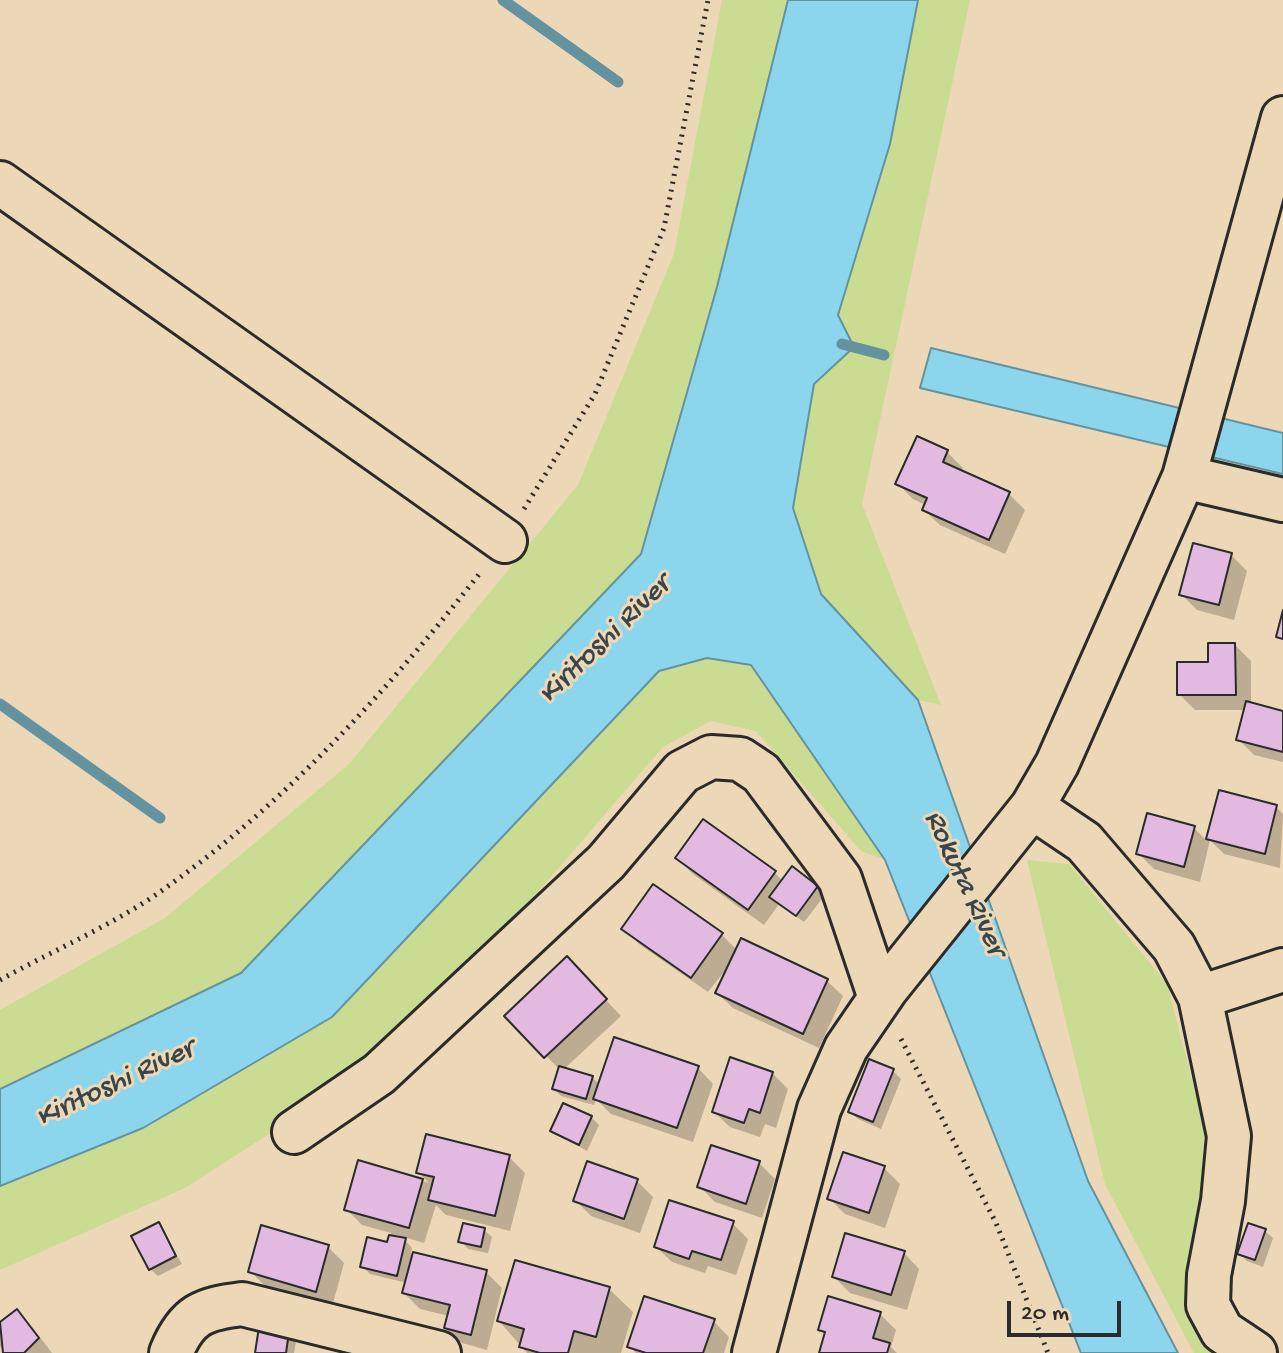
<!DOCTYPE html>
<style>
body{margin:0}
#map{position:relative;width:1283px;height:1353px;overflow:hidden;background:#ecd7b6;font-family:"Gochi Hand",sans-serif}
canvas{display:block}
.scale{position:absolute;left:1007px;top:1301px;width:114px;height:36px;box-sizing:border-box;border:4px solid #2b2b2b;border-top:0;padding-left:10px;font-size:24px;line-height:28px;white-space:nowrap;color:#2b2b2b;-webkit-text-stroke:6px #ecd7b6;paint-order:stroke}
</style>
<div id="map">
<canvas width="1283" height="1353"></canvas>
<div class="scale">20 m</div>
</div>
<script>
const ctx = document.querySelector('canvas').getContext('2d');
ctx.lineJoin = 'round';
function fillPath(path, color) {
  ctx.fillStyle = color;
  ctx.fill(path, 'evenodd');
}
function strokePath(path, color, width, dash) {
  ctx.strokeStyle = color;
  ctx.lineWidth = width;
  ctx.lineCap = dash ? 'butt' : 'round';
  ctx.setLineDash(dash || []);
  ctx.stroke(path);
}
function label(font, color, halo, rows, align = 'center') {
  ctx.font = font + ' "Gochi Hand",sans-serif';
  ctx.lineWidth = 6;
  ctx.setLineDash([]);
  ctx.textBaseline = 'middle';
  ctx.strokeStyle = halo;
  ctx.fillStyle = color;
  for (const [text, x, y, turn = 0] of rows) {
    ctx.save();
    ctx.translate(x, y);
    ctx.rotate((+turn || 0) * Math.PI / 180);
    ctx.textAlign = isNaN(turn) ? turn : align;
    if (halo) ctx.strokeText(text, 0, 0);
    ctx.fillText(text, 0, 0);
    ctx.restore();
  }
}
fillPath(new Path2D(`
 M722,0h66l-71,287 -76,267 -400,419 -241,116v-79l165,-92 184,-154 229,-279 96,-231z
 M918,0h52l-108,504 79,201 -23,-5 -97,-106 -28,-86 21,-124 39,-37 -15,-32 52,-171z
 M707,658l44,7 134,195 -24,-9 -105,-120 -45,-10 -48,26 -132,153 -158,167 -188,121 -185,82v-84l143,-58 189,-111 327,-346z
 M1027,860l42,4 98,120 38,145 -13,186 52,38h-50l-89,-169z`), '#cadc91');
const water = new Path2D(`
 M788,0h130l-28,144 -52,171 16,32 -40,37 -21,124 28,86 97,106 170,481 90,172h-97l-196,-493 -134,-195 -44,-7 -48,13 -327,346 -189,111 -143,58v-97l241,-116 400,-419 76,-267z
 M931,348l352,85v41l-363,-86z`);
fillPath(water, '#8cd6ed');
strokePath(water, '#65929f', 2);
fillPath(new Path2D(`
 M947,452l16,16 -2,4 48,22 16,16 -20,44 -65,-29 -16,-15 2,-5 -13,-6 -16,-16z
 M1231,555l16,16 -13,49 -37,-10 -15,-15z
 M1235,645l16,16v44l32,8v49l-29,-7 -16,-16 7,-29h-50l-16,-16z
 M1220,792l56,15 7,7 -3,54 -56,-14 -14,-14 -10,42 -46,-13 -16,-16 56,-25 13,13z
 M677,858l98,15 8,8 9,-12 33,26 -21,27 -25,-18 -15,21 -71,-51z
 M624,928l98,7 15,15 90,31 16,15 -24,52 -86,-40 -16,-15 14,-30 -23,29 -69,-48z
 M582,975l39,41 -57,53 28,8 8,8 98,-17 15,16 -20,58 -82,-28 -15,-15 -2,6 -33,-9 -7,-7 6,-19 -53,-54z
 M893,1071l8,8 -20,50 -23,-10 -8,-7z
 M772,1073l16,16 -12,39 -11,-4 -5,13 -30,-10 -16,-15z
 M591,1117l8,8 -12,26 -35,-20z
 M509,1157l16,16 -15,58 -64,-16 -10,-10 -12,38 -23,-7 11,12 -1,6 75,18 16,16 -15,62 -25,-7 -16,-15 3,-12 -29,-7 -16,-16 3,-10 -37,-9 -8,-8 26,-22 3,-11 -29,-8 -16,-16 13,-46 70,20 -11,-11z
 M759,1163l16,16 -13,39 -47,-16 -16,-16z
 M884,1168l16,16 -15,44 -40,-14 -16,-16z
 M637,1181l16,16 -13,36 -49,-17 -16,-16z
 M732,1223l16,16 -12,36 -28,-9 -3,7 -33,-11 -16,-15z
 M158,1224l24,40 -24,12 -8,-7z
 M484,1230l8,7 -4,16 -20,-4 -7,-8z
 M1265,1231l8,7 -10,29 -16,-6 -8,-8z
 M328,1247l16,16 -12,44 -66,-20 -16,-16z
 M904,1253l15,16 -12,41 -57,-17 -16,-16z
 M609,1289l24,23 -12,41h-94l-28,-32z
 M17,1312l16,16 19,25h-47l-5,-7v-21z
 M880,1314l16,16 -5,17 6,6h-75l4,-17 -6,-7z
 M713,1321l16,16 -5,16h-88l-7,-7z
 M288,1334l8,8 -2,11h-37z`), '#0003');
strokePath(new Path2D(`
 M503,0l115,82
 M842,344l42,11
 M0,704l160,114`), '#65929f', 11);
const building = new Path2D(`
 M917,436l31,14 -5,12 67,30 -21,48 -67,-30 5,-12 -32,-14z
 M1193,543l39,10 -13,52 -40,-10z
 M1283,610v29l-7,-2z
 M1208,643h27l1,52h-59v-33h31z
 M1246,701l37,10v41l-47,-12z
 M1219,790l58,15 -12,49 -59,-15z
 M1147,813l48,13 -11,41 -48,-13z
 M703,819l73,52 -28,39 -73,-52z
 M792,866l26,20 -22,30 -27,-19z
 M653,884l70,49 -32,45 -70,-49z
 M741,938l87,41 -25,55 -88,-41z
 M567,956l40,43 -63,59 -40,-42z
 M614,1037l85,29 -22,62 -84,-29z
 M730,1057l43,15 -13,41 -11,-4 -5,14 -32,-11z
 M869,1059l25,10 -21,53 -25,-10z
 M559,1066l34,10 -7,23 -34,-10z
 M563,1103l29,13 -13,29 -29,-14z
 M426,1134l84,21 -15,61 -67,-16 6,-23 -18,-4z
 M711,1145l49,16 -14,43 -49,-17z
 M843,1152l42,14 -16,47 -42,-14z
 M358,1160l65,19 -14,49 -65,-18z
 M587,1161l51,18 -14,40 -51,-18z
 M669,1200l65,21 -13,39 -29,-9 -3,8 -35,-12z
 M159,1222l17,34 -27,14 -18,-34z
 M463,1223l22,5 -4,19 -23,-5z
 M1248,1223l18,6 -11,31 -18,-6z
 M261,1225l68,20 -13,47 -68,-20z
 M845,1233l60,18 -14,44 -59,-18z
 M389,1235l17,3 -9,38 -37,-9 7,-30 20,5z
 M413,1252l74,18 -16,65 -27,-7 6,-23 -48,-12z
 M515,1260l95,27 -14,50 -22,-6 -6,22h-28l-21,-6 5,-18 -27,-8z
 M644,1296l71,23 -12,34h-57l-19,-6z
 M828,1296l53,16 -8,26 17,5 -3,10h-68l6,-21 -7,-2z
 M17,1309l22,29 -15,15h-21l-3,-31z
 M259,1327l30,5 -3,21h-31z`);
fillPath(building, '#e1b9e1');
strokePath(building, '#2b2b2b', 2);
const minor = new Path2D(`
 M0,183l505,358
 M1184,477l99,23
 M1032,807l52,35 90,105 26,50 29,139 -6,65 -14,74 -1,30 14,26 33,22
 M1200,997l83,-27
 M294,1132l85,-58 227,-212 76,-90 29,-15 29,2 21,14 79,106 40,119
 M171,1353c16,-39 32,-44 71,-49l197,49
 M754,1353l65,-244 27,-61 41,-60 145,-181 25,-43 127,-287 99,-359`);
strokePath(minor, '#2b2b2b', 48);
strokePath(new Path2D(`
 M524,509l71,-115 69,-166 44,-228
 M0,980c52,-29 117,-57 164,-91 123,-87 223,-198 316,-316
 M901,1039l95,184 52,130`), '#2b2b2b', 5, [2, 6]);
strokePath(minor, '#ecd7b6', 42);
label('italic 30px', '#3a4548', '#ecd7b6', [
 ["Kiritoshi River",606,641,-44],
 ["Rokuta River",963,884,65],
 ["Kiritoshi River",116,1085,-25]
]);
</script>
